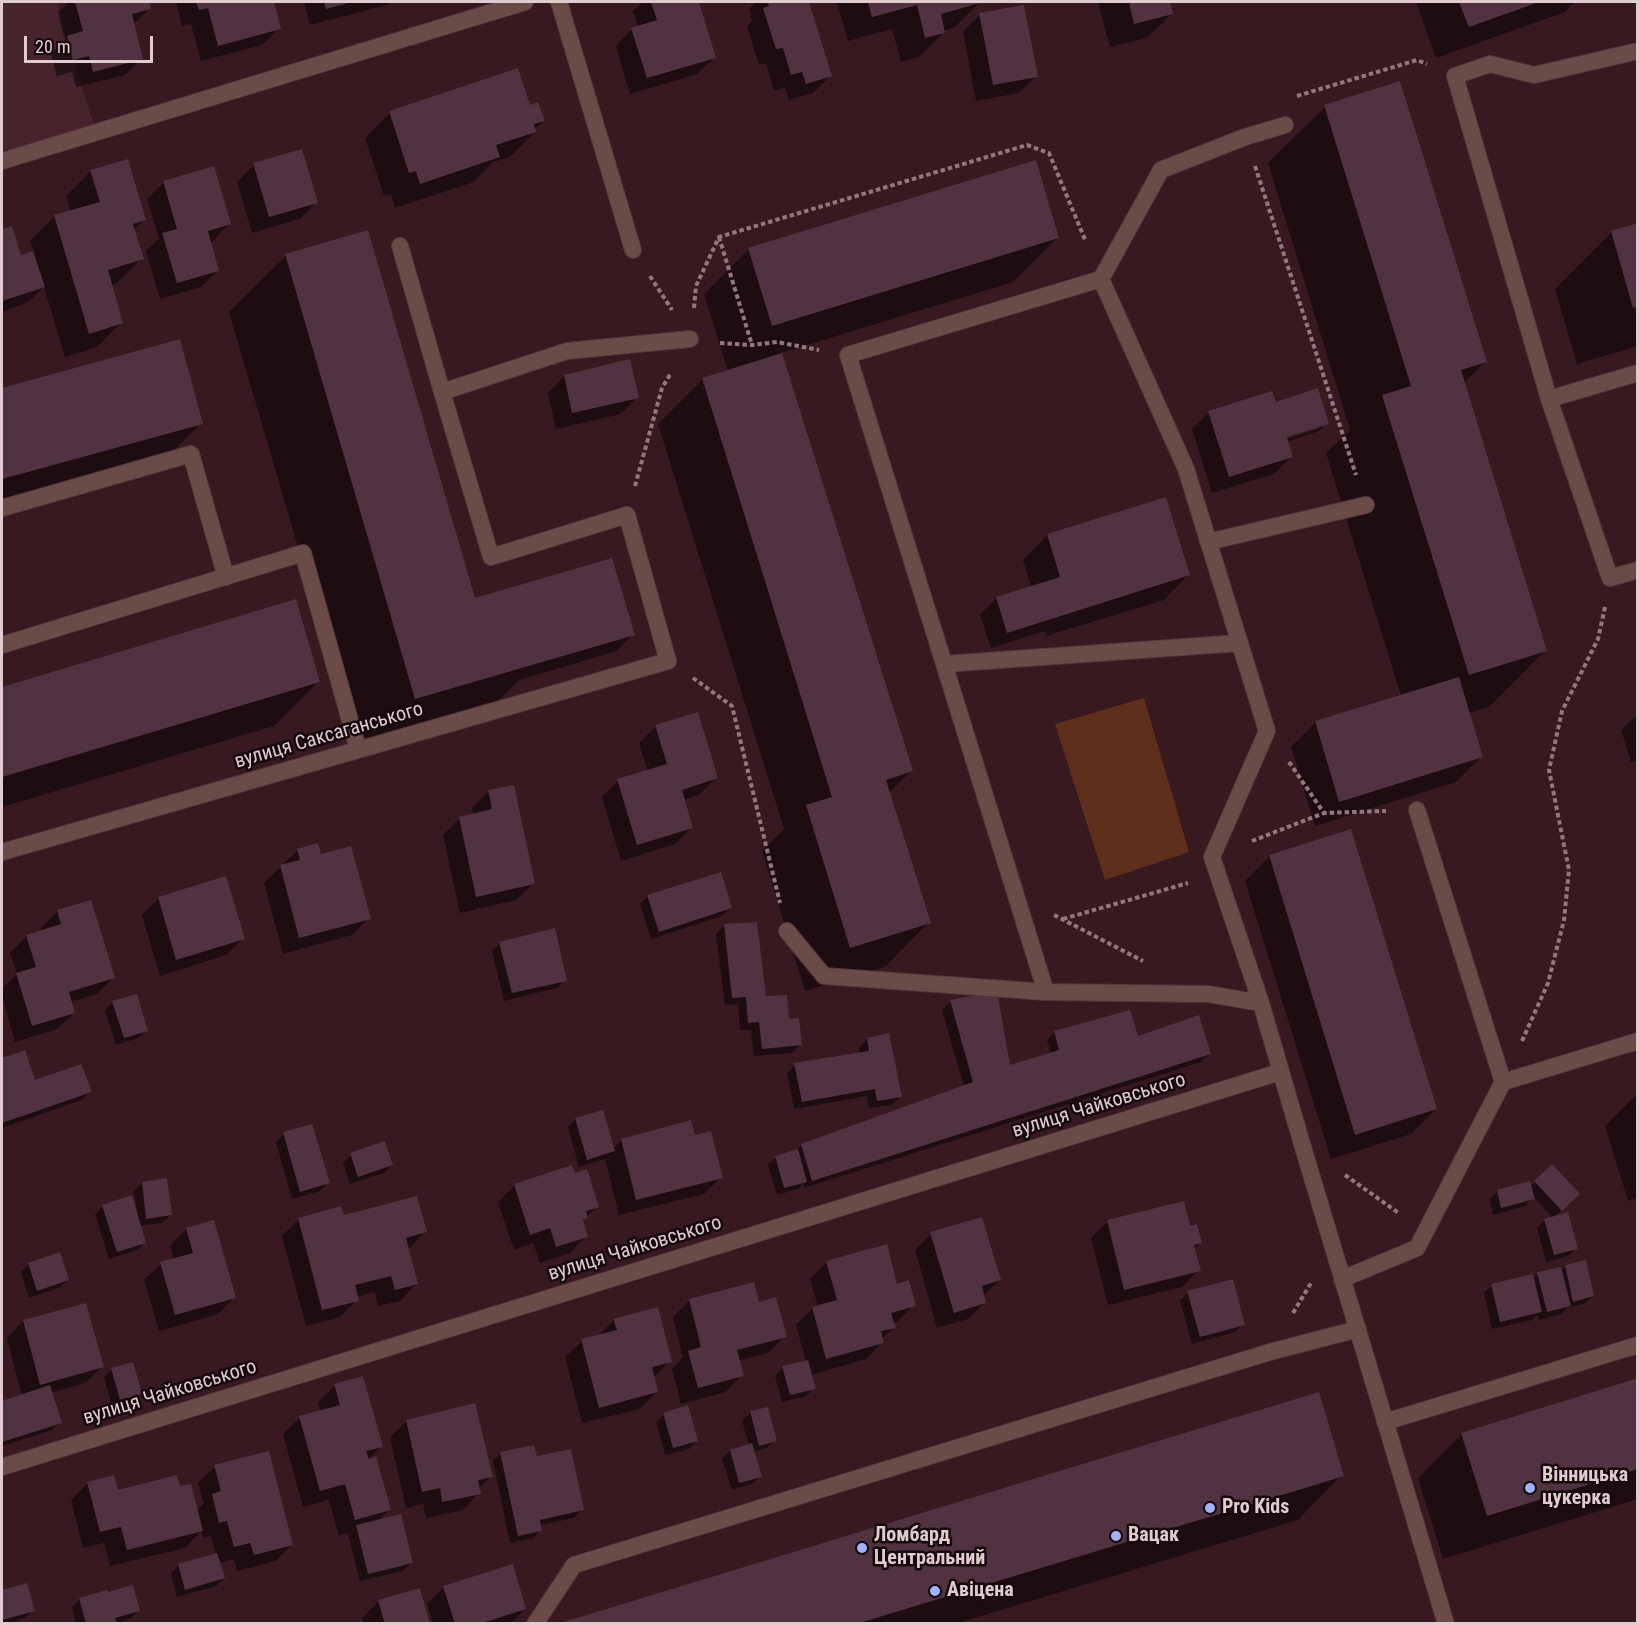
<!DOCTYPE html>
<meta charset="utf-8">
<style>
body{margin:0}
#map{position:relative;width:1639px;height:1625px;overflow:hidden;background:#381920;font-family:"Roboto Condensed",sans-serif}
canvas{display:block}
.frame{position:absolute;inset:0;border:3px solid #e0cbce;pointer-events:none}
.scale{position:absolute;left:24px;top:36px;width:129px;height:27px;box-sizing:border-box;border:3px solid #e0cbce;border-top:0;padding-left:8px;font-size:18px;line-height:21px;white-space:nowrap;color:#e0cbce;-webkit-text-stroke:4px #16090c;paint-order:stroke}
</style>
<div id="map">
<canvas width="1639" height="1625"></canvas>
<div class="frame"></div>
<div class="scale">20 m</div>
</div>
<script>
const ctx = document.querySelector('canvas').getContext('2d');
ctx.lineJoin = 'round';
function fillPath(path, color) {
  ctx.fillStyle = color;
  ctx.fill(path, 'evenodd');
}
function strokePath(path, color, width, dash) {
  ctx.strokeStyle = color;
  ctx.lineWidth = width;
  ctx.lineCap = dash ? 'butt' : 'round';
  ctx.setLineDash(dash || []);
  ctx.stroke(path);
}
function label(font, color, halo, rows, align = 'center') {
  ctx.font = font + ' "Roboto Condensed",sans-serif';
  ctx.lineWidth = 5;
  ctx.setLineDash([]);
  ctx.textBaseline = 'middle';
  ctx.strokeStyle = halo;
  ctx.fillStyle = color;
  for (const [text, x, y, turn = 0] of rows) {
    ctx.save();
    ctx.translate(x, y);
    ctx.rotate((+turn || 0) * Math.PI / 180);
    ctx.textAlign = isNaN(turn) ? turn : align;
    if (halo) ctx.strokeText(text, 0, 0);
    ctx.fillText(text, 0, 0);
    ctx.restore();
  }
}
fillPath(new Path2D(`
 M2,2h55l16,58 21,65 -92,26z`), '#47232b');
fillPath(new Path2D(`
 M1144,698l45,154 -84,28 -50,-156z`), '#5e301b');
fillPath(new Path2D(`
 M69,2h79l1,7 -16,16 9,33 -17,17 -49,12 -4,-15 -15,4 -6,-22 14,-14 -7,-27z
 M176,2h96l7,26 -17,17 -61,16 -10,-37 -9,2z
 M304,2h86l-3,3 -77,20z
 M643,2h55l16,56 -17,16 -67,20 -14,-48 16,-17 6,-2 -5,-16z
 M756,2h51l23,74 -17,17 -24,7 -4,-12 -11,3 -8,-28 -7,2 -12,-39 5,-5 -3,-12z
 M837,2h141l1,1 -25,25 -11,3 1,1 -25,25 -18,5 -9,-33 -44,12z
 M1098,2h71l3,11 -25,25 -37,9z
 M1416,2h159l-10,10 -129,46z
 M980,15l56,61 -17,17 -43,8 -13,-70z
 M529,107l14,14 -9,9 1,2 -25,25 -17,5 -19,20 -79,26 -4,-14 -7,2 -19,-58 25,-25z
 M1325,107l160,255 -21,21 82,267 -57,57 -21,6 13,44 -25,25 -141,44 -24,-79 25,-25 85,-26 -75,-243 24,-23 -82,-267z
 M254,165l62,37 -16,17 -48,14 -15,-51z
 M91,171l53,49 -10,10 8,28 -25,25 -6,2 11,37 -25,25 -32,10 -21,-70 -17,16 -25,9v-81l9,-3 10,28 13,-4 -4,-11 25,-25 16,-4 -5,-16z
 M164,182l65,42 -16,17 -4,1 8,29 -16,16 -41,12 -14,-48 13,-12 -12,-40z
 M1638,224v122l-61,18 -22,-75 57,-57z
 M1058,237l-45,45 -232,71 130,418 -22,22 40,129 -44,45 -80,24 -43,-140 22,-22 -126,-405 45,-45 25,-8 -24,-77 45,-45z
 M286,256l188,344 159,34 -16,17 -98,29 -40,40 -120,35 -130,-443z
 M178,341l23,82 -44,45 -155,42v-121z
 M564,376l73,21 -16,17 -65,15 -8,-36z
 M1275,405l52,18 -8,8 -33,11 5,15 -17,17 -62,19 -20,-64 17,-16zM1320,425v3l-40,13 -1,-3z
 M1165,499l23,76 -24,25 -118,36 -1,-5 -54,17 -11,-33 16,-17 35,-11 -8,-27 24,-25z
 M295,601l23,81 -44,44 -272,81v-119z
 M1638,714v47l-7,1 -10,-32z
 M656,726l60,52 -17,17 -16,5 9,27 -17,17 -54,17 -19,-64 16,-16 30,-9 -9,-29z
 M488,792l45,92 -17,16 -56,13 -17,-78 17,-17 13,-3 -1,-7z
 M298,850l22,6 49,62 -17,17 -69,19 -19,-71z
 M1270,856l166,253 -25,25 -80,25 -86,-278z
 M648,896l82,12 -8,8 -71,23 -11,-35z
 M159,898l84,41 -17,16 -66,21 -18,-61z
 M90,902l23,76 -16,16 -27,8 4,11 -17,16 -42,13 -13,-47v-6l15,-15 -7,-21 17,-17 15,-4 -1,-4 16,-16z
 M724,926l40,72 23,23 13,23 -8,9 -38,3 -3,-26h-11l-2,-26 -13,1 -9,-71z
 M500,943l65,37 -8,8 -53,13 -12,-50z
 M995,993l13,74 43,-13 -4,-14 8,-8 82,5 72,17 -8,8 -397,126 -1,-4 -5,5 -21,6 -9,-30 8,-8 20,-6 5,-6 163,-58 -22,-77 8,-8z
 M113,1002l33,28 -8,8 -22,7 -11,-35z
 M867,1039l33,58 -8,8 -23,3 -2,-12 -73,13 -7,-36 8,-8 65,-11 -1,-6z
 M24,1051l10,31 56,10 -8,8 -80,28v-69z
 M1638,1093v105l-10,3 -23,-75z
 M576,1119l37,30 8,-9 73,-4 27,41 -17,17 -85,21 -14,-56 -26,8 -11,-40z
 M284,1134l44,49 -8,8 -28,8 -16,-57z
 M351,1155l41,10 -8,8 -34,11 -7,-21z
 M1552,1166l26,28 -25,24 -19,-21 -9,9 -32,9 -3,-16 8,-8 32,-4z
 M142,1183l29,32 -9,8 -22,3 5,16 -8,8 -28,9 -14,-45 8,-8 34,6 -3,-21z
 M515,1185l82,21 -15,16 4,14 -16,17 -30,10 -7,-20 -19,7 -16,-48z
 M343,1217l82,15 -16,17 7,35 -16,17 -22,5 -3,-14 -19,5 1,3 -17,17 -34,9 -24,-90 17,-17z
 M1545,1220l31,28 -8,8 -22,6 -9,-34z
 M1108,1221l92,22 -6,6 5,21 -17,17 -74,18 -17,-67z
 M186,1229l49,68 -17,17 -59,17 -15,-51 17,-16 13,-4 -4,-14z
 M931,1234l69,46 -17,16 2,6 -17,17 -31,9 -22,-78z
 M826,1263l70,23 18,19 -17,17 -4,1 1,4 -12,12v4l-16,16 -55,16 3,13 -8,8 -24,6 -7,-26 8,-8 23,-6 -10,-37 17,-17 5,-1 -8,-28z
 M29,1264l39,16 -9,8 -30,10 -8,-26z
 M1566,1266l27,30 -9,8 -17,4 -6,6 -22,6 -1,-6 -6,6 -40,9 -8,-36 8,-8 41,-6 5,-5 22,-2z
 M1188,1293l55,31 -8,8 -43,12 -12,-43z
 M690,1300l68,3 27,33 -17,17 -30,8 4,14 -16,17 -45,12 -9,-35 11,-12 -10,-40z
 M85,1304l17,63 -17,16 -34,10 9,29 -8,8 -50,16v-44l20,-6 -15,-58 16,-17z
 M614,1320l56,41 -17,17 3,14 -16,17 -58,14 -17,-66 17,-16 15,-4z
 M112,1369l29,24 -8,8 -21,6 -8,-30z
 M1638,1380v119l-195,60 -25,-81 44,-44z
 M335,1386l46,60 -14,15 22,49 -11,11 33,42 -8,8 -43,10 -12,-48 -9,3 -10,-36 -26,7 -20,-73 17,-16 21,-6 -3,-10z
 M767,1408l8,32 -8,8 -14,4 8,24 -9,8 -20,6 -10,-31 8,-8 19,-5 -7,-25 8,-8z
 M664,1414l33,26 -8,9 -24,6 -9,-33z
 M406,1421l85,55 -13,13 1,4 -16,17 -37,8 -3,-14 -17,4 -16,-70z
 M501,1453l35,5 46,52 -8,8 -34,7 1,5 -8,8 -23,5 -17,-82z
 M215,1467l77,78 -17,16 -38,10 -3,-12 -15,4 5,15 -8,8 -39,11 -6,-24 8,-8 37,-10 -5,-19 -8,2 -2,-7 -16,17 -75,18 -6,-23 -21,5 -12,-48 17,-17 28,8 63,-3 17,23 8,-7 -6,-21z
 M1342,1475l-44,45 -343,104h-395z
 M26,1584l7,26 -8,8 -18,6h-5v-33z
 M444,1587l81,22 -15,15h-77l-6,-20z
 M80,1599l59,11 -8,8 -16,6h-39l-4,-17z
 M379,1601l49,23h-64l-2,-6z`), '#0007');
fillPath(new Path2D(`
 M75,2h74l2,7 -19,5 11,45 -50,13 -4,-16 -16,4 -6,-24 16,-5z
 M196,2h78l7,27 -63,17 -10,-38 -9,2z
 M324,2h28l-26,7z
 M651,2h48l17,56 -69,20 -16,-50 26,-8z
 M767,2h42l23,74 -26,8 -4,-12 -11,3 -8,-27 -7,1 -13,-41 6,-2z
 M868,2h112v1l-39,11 4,19 -20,5 -8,-33 -45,12z
 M1129,2h41l3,12 -39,10z
 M1459,2h80l-70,25z
 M1024,5l14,72 -45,8 -14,-72z
 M518,68l12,37 8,-3 7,19 -11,3 2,8 -40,13 4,12 -80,27 -4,-13 -7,2 -20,-62z
 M1400,81l87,281 -26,8 86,281 -78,24 -87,-280 29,-9 -87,-281z
 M302,149l16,54 -49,14 -16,-54z
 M128,159l18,61 -13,4 11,35 -36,11 15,53 -34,11 -35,-119 46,-13 -10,-32z
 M1036,160l23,78 -287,88 -24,-78z
 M214,166l17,58 -23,7 11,40 -42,12 -15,-50 15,-4 -14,-48z
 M1638,223v84l-5,1 -22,-77z
 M12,226l9,29 12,-4 12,36 -43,14v-72z
 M368,230l107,368 137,-40 23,77 -220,64 -130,-445z
 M180,339l23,85 -201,55v-91z
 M782,353l131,418 -27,9 45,143 -81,25 -44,-143 26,-8 -130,-419z
 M630,359l9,39 -67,15 -8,-38z
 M1318,388l11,36 -42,13 6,20 -64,20 -21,-66 64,-20 4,11z
 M1166,497l24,78 -183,58 -11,-36 64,-20 -13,-43z
 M296,599l24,83 -318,95v-90z
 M1459,677l24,80 -144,45 -24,-81z
 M698,712l20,66 -36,12 11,38 -56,17 -20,-66 50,-15 -12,-39z
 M514,785l21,99 -59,13 -17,-80 33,-8 -4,-19z
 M1351,829l86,280 -82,26 -86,-280z
 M318,843l3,11 30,-8 20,73 -72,19 -19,-73 20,-5 -3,-11z
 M721,872l11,36 -73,24 -12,-37z
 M226,876l19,63 -69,21 -18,-63z
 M91,900l24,78 -46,14 6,21 -43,13 -16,-53 20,-6 -10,-32 35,-11 -4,-14z
 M757,922l9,74 21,-1 2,24 10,-1 3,27 -40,4 -3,-27 -11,1 -2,-26 -14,1 -8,-74z
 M555,928l12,53 -55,12 -13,-51z
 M997,991l13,74 49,-15 -5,-19 76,-21 8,26 61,-21 12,39 -399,127 -11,-37 172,-62 -23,-82z
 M137,994l11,37 -24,7 -12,-37z
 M889,1033l13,64 -25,4 -2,-12 -73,13 -8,-39 75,-12 -2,-13z
 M25,1050l10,30 46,-16 11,28 -90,31v-65z
 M603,1110l12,41 -28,9 -12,-42z
 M691,1120l4,15 16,-4 12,47 -87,22 -15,-61z
 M312,1124l18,59 -30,9 -17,-60z
 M385,1141l8,24 -35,12 -8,-24z
 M798,1149l9,33 -23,6 -9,-32z
 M1552,1164l28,30 -18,17 -28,-30z
 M572,1165l3,8 12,-4 12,38 -13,4 2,7 -5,2 5,17 -32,10 -6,-19 -20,7 -16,-51z
 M167,1178l5,37 -26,4 -4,-37z
 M1530,1181l5,18 -34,9 -4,-18z
 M132,1195l14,48 -29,9 -15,-47z
 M417,1196l10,36 -21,6 12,46 -23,6 -4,-14 -36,9 4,16 -37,9 -24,-92 43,-12 3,9z
 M1184,1201l6,25 7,-2 5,19 -8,2 7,26 -77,19 -17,-70z
 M1568,1212l10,37 -24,6 -10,-36z
 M982,1217l19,63 -19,6 4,17 -32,10 -24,-81z
 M214,1220l22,78 -61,17 -15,-53 33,-9 -7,-25z
 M887,1244l10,40 12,-4 7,26 -25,7 5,15 -15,3 3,12 -58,16 -14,-52 25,-7 -11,-39z
 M60,1252l9,28 -32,11 -9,-28z
 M1586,1260l8,36 -21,6 -8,-37z
 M1561,1267l10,39 -24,6 -10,-40z
 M1533,1274l9,38 -42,10 -9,-38z
 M1233,1279l12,46 -45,12 -13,-46z
 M754,1282l5,20 17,-5 11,40 -50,13 7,26 -46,12 -10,-37 13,-4 -12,-48z
 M86,1303l18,64 -64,18 -17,-65z
 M658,1307l14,55 -20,5 6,25 -59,16 -18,-69 36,-9 -4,-11z
 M808,1360l8,29 -26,6 -8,-29z
 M133,1362l9,32 -22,6 -9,-32z
 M363,1376l20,71 -17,4 3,8 7,-3 15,54 -36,10 -10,-36 -25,7 -21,-75 41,-11 -6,-21z
 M1638,1378v91l-151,47 -26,-83z
 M50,1385l12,38 -60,19v-41z
 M1319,1392l25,84 -39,12 -449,136h-299z
 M475,1403l18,74 -15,3 3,14 -39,8 -2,-14 -18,4 -16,-72z
 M688,1405l10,36 -25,7 -10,-35z
 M768,1407l9,34 -18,5 -9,-35z
 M752,1443l10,34 -23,6 -9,-33z
 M534,1445l3,11 34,-7 13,61 -44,10 2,11 -24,5 -18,-84z
 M269,1451l24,94 -39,10 -4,-12 -16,4 -7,-26 -8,2 -7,-29 9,-3 -7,-26z
 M114,1475l4,15 59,-15 3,11 11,-2 12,47 -76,19 -6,-23 -21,5 -13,-50z
 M401,1514l12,49 -45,11 -12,-49z
 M217,1553l8,25 -40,12 -7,-26z
 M513,1564l13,45 -47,15h-24l-12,-38z
 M27,1583l8,28 -33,9v-30z
 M133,1585l7,26 -25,7 2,6h-31l-7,-26 28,-8 1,2z
 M420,1588l10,36h-45l-7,-24z`), '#503241');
const service = new Path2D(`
 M559,2l74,248
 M1455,76l94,323 61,179 28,-8
 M1285,125l-40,12 -84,33 -60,109 -253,76 198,637 162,2 53,9 41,141 144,480
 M400,246l42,146
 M1101,279l85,190 81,262 -55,126 49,146
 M1549,399l89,-26
 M2,508l189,-54 35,123
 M1208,542l158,-37
 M2,645l301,-92 55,196
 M668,661l-41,-146 -136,42 -49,-165 125,-41 123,-12
 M944,664l296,-21
 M787,931l37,45 222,16
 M1503,1082l135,-41
 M1342,1279l75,-31 86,-166 -86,-272
 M1385,1422l253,-77
 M535,1624l39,-59 696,-213 88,-23`);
const minor = new Path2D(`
 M1455,76l35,-12 44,11 104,-24
 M2,161l523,-159
 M2,852l666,-191
 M2,1467l1278,-395`);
strokePath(service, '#53353c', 18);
strokePath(minor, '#53353c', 18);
strokePath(new Path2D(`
 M1297,96l120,-36 10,4
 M1255,166l101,309
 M719,237l33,108
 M650,276l22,34
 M694,308l2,-22 23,-49 308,-92 22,8 37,89
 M720,343l32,2 25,-3 42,8
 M635,486l27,-98 9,-15
 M693,678l39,28 48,197
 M1289,762l35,51 62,-2
 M1252,841l72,-28
 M1054,915l89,46
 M1063,919l125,-36
 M1522,1041l26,-58 16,-63 5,-50 -20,-100 13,-59 36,-72 7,-32
 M1345,1175l55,39
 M1293,1313l18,-30`), '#92787d', 4, [4.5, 3]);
strokePath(service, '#6b4b47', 16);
strokePath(minor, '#6b4b47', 16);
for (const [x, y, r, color] of [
 [1530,1488,6,"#a1b3fd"],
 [1210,1508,6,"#a1b3fd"],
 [1116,1536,6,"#a1b3fd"],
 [862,1548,6,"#a1b3fd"],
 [935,1591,6,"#a1b3fd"]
]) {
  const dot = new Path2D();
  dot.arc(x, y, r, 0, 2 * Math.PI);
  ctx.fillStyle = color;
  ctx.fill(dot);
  strokePath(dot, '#16090c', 2);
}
label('20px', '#e0cbce', '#16090c', [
 ["вулиця Саксаганського",329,736,-16],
 ["вулиця Чайковського",1099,1106,-17],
 ["вулиця Чайковського",635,1249,-17],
 ["вулиця Чайковського",170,1393,-17]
]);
label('bold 20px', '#e0cbce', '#16090c', [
 ["Вінницька",1542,1476],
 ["цукерка",1542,1499],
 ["Pro Kids",1222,1508],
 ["Ломбард",874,1536],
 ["Центральний",874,1559],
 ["Вацак",1128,1536],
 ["Авіцена",947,1591]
], 'left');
</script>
